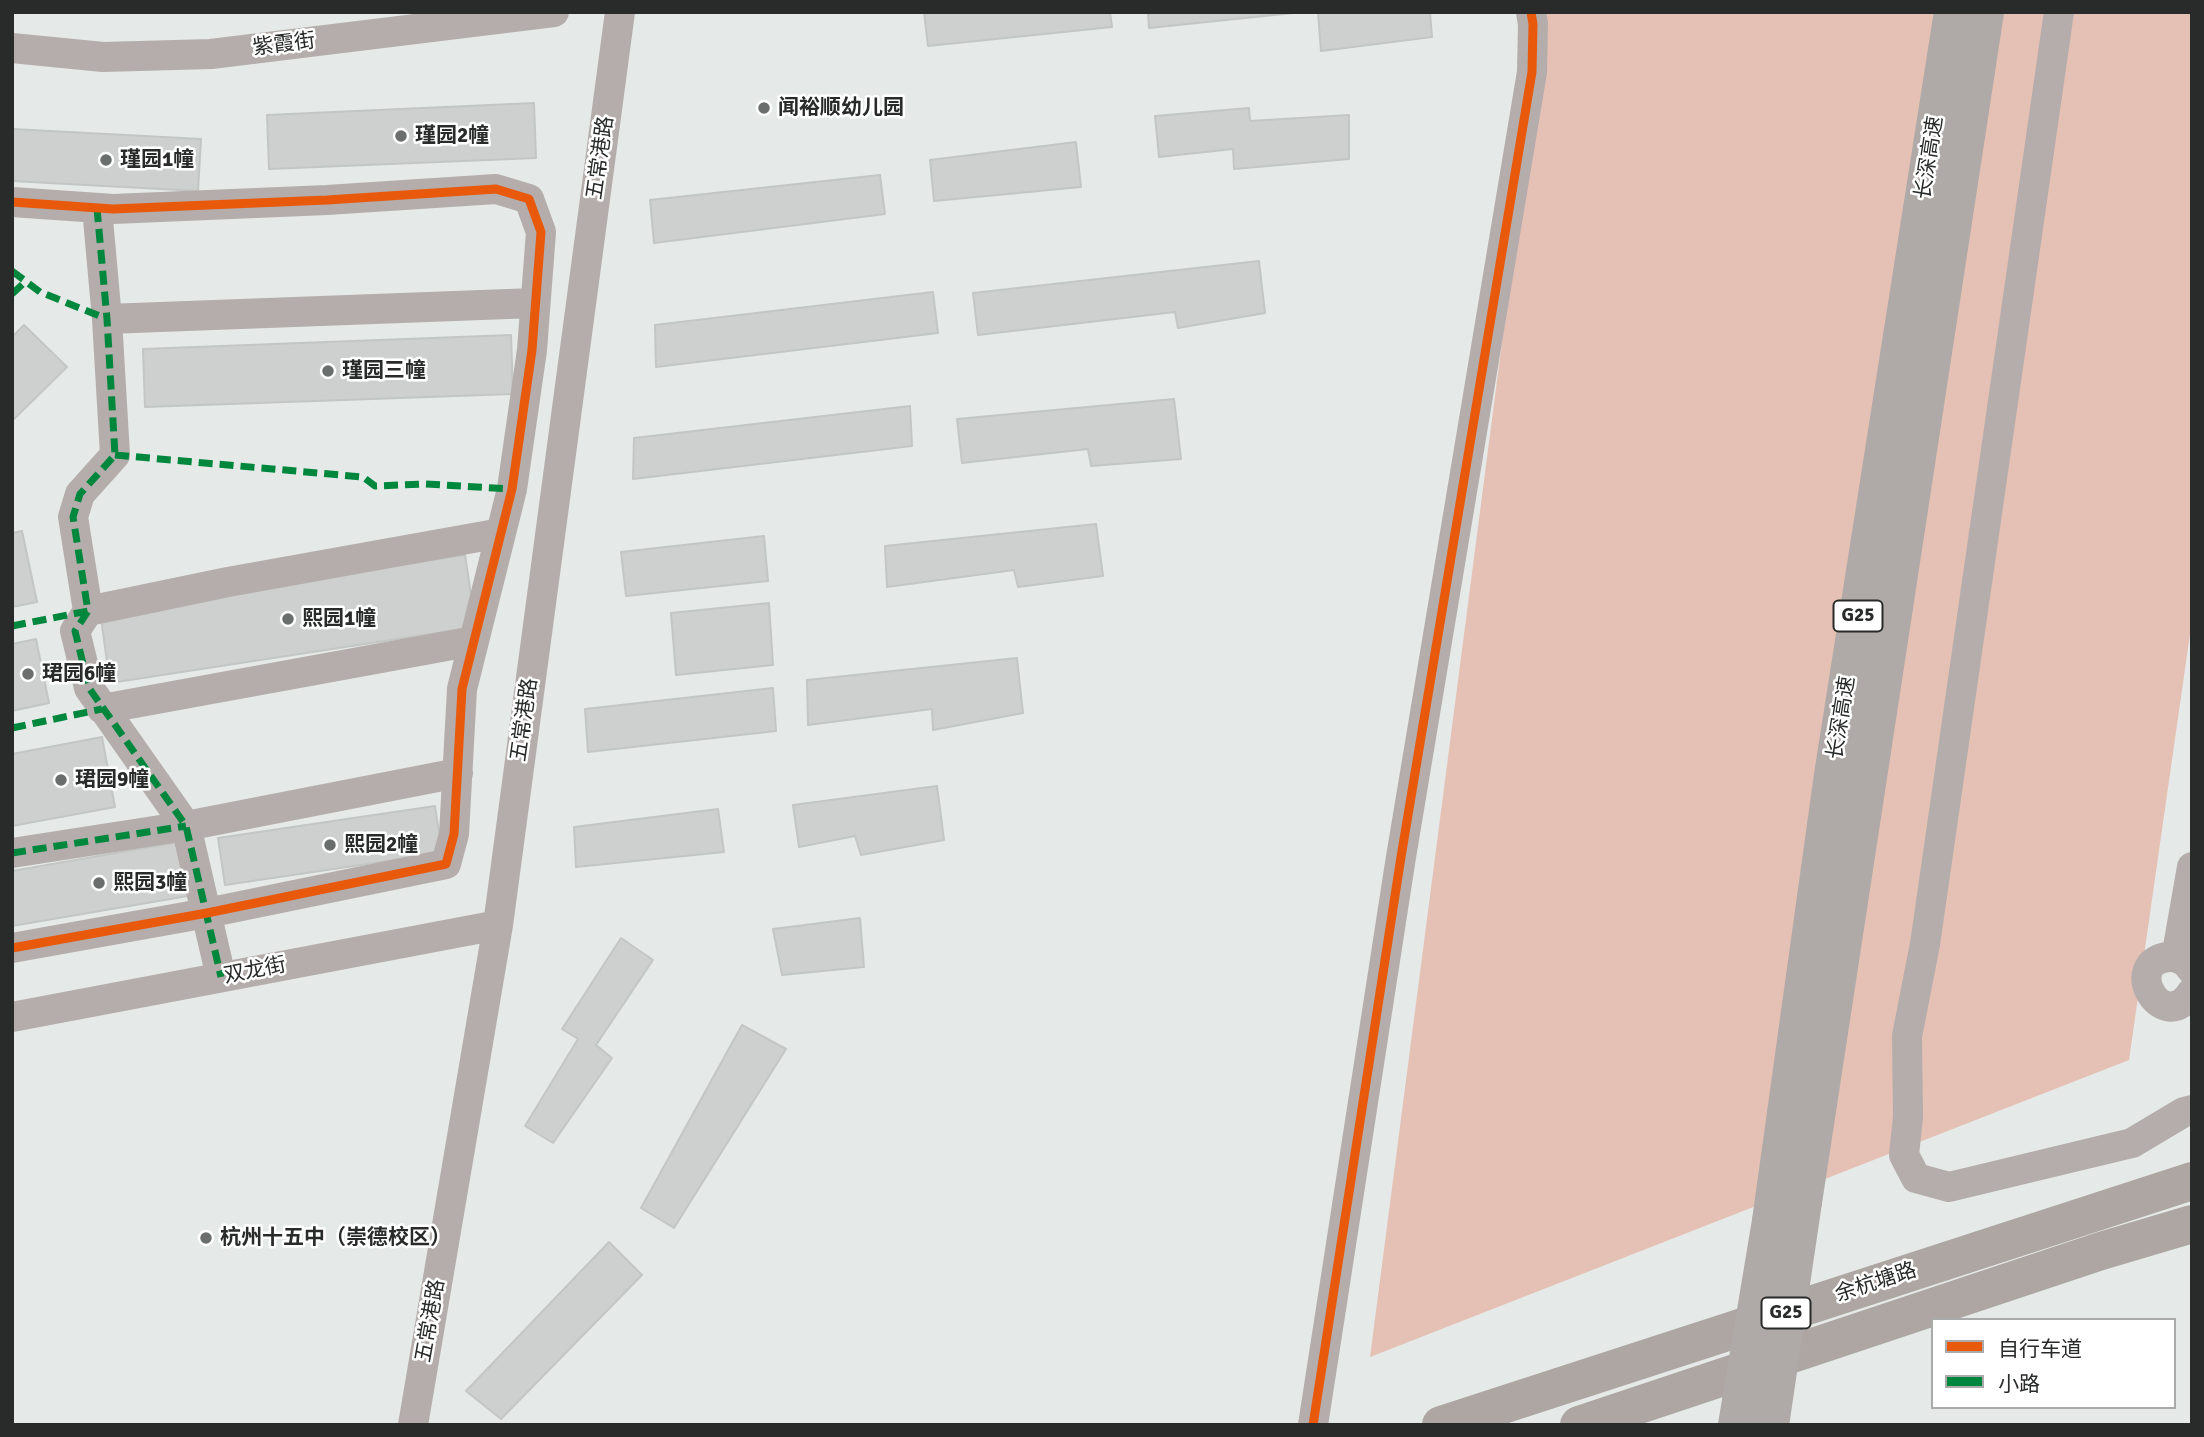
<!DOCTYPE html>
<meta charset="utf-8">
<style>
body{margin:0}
#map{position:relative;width:2204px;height:1437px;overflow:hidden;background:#e5e9e7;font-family:Signika,"Noto Sans SC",sans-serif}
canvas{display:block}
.frame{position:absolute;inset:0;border:14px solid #282b29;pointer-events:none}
.legend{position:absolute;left:1931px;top:1318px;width:245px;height:91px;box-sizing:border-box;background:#fff;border:2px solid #a9aaa9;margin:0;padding:9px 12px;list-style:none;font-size:21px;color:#282b29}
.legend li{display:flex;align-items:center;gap:14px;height:35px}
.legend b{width:35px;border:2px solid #a9aaa9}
</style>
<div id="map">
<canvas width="2204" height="1437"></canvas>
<div class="frame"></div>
<ul class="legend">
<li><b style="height:9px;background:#e8590c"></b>自行车道</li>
<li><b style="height:9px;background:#00873e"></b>小路</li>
</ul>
</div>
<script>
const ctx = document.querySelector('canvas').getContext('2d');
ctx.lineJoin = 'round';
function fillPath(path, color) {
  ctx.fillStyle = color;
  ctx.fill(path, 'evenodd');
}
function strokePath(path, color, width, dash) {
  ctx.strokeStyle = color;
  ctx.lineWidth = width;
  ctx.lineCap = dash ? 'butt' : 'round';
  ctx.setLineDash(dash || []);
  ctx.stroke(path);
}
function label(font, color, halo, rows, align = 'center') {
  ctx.font = font + ' Signika,"Noto Sans SC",sans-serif';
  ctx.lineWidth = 5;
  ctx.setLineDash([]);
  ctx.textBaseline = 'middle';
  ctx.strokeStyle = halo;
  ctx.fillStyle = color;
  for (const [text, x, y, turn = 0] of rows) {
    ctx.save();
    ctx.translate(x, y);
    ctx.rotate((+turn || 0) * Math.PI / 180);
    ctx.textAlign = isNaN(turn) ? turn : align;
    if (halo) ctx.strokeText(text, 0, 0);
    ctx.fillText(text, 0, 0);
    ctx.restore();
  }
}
fillPath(new Path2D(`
 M1545,12h647v608l-63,440 -759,297z`), '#e5c0b4');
const building = new Path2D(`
 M924,12h186l2,15 -184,19z
 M1148,12h155l-154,16z
 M1318,12h112l2,25 -111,14z
 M534,103l2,55 -267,11 -2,-54z
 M1249,108l1,13 99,-6v44l-115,10 -1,-20 -74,8 -4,-41z
 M12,129l189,10 -3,52 -186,-10z
 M1076,142l5,45 -147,14 -4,-41z
 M880,175l5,39 -231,29 -4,-43z
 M1259,261l6,52 -87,15 -3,-16 -197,23 -5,-42z
 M933,292l5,41 -282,34 -1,-42z
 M24,325l43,42 -55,54v-84z
 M511,335l2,59 -368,13 -2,-58z
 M1174,399l7,60 -90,7 -3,-17 -126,14 -5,-44z
 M910,406l2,40 -279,33 1,-41z
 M1096,524l7,52 -85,11 -4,-17 -127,17 -2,-41z
 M22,531l15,71 -25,5v-74z
 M764,536l4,45 -142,15 -5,-44z
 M465,555l11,72 -366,56 -10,-72z
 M769,603l4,62 -97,10 -5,-62z
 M36,639l13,64 -37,8v-67z
 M1017,658l6,55 -90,17 -1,-21 -124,16 -1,-45z
 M773,688l3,43 -188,21 -3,-43z
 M102,737l13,70 -103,19v-72z
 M937,786l7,54 -83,15 -6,-19 -56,11 -6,-42z
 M435,806l7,47 -217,32 -7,-47z
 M718,809l6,43 -148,15 -2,-40z
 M179,842l9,54 -176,30v-55z
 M860,918l4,49 -82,8 -9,-46z
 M621,938l32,22 -57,85 16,13 -59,85 -28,-17 53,-87 -16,-10z
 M742,1025l44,24 -112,179 -33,-20z
 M609,1242l33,33 -141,144 -35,-28z`);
fillPath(building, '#cdd0cf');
strokePath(building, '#c2c6c4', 2);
strokePath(new Path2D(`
 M2059,12l-134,932 -18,92 1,81 -4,38 12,23 33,9 183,-44 52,-31 8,-2
 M12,48l91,9 108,-3 343,-42
 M12,202l101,7 214,-9 169,-11 33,10 12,33 -9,118 -20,139 -50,200 -8,145 -8,30 -239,49 -195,35
 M97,208l10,111 8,136 -35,39 -7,23 15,94 -13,20 14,57 97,138 35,151
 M107,319l428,-16
 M88,611l140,-29 273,-49
 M102,709l372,-68
 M12,853l174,-27 272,-53
 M2176,958l16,-91
 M2192,970c-5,-8 -13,-14 -23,-13 -49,4 -7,81 23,35
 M12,1017l486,-92
 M413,1425l85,-500 122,-913
 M1313,1425l88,-568 131,-785 1,-48 -2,-12`), '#b4adab', 30);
strokePath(new Path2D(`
 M1441,1425l751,-244
 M1579,1425l522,-174 91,-27`), '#ada6a2', 38);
strokePath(new Path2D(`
 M1803,1202l182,-1190
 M1771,1221l62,-446 120,-763`), '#afa9a7', 38);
strokePath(new Path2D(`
 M1737,1425l34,-204
 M1770,1425l33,-223`), '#afa9a7', 38);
strokePath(new Path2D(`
 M97,208l10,111 8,136 -35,39 -7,23 15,94 -13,20 14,57 97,138 35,151
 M12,271l28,21 67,27
 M12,294l13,-12
 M115,455l248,22 12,9 50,-2 87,5
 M12,626l76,-15
 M12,728l90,-19
 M12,853l174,-27`), '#00873e', 7, [14, 7]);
strokePath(new Path2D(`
 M12,202l101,7 214,-9 169,-11 33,10 12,33 -9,118 -20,139 -50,200 -8,145 -8,30 -239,49 -195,35
 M1313,1425l88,-568 131,-785 1,-48 -2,-12`), '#e8590c', 9);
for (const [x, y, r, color] of [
 [764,108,7,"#6a6e6c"],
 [401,136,7,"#6a6e6c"],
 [106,160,7,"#6a6e6c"],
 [328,371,7,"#6a6e6c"],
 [288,619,7,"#6a6e6c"],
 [28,674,7,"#6a6e6c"],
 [61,780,7,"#6a6e6c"],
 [330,845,7,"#6a6e6c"],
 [99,883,7,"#6a6e6c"],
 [206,1238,7,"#6a6e6c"]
]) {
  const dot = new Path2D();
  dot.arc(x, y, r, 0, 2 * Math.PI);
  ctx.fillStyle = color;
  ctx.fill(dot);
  strokePath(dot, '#fff', 2.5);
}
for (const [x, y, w] of [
 [1858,616,49],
 [1786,1313,49]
]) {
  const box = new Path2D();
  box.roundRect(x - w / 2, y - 15.5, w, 31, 5);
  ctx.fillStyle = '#fff';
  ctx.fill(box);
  strokePath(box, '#282b29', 2);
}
label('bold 19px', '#282b29', null, [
 ["G25",1858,616],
 ["G25",1786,1313]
]);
label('21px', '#282b29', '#fff', [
 ["紫霞街",284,45,-7],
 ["五常港路",601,158,-82],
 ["长深高速",1930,158,-81],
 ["长深高速",1842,718,-81],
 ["五常港路",525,720,-82],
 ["双龙街",255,971,-11],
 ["余杭塘路",1876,1283,-18],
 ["五常港路",431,1321,-80]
]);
label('bold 21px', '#282b29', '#fff', [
 ["闻裕顺幼儿园",778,108],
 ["瑾园2幢",415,136],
 ["瑾园1幢",120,160],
 ["瑾园三幢",342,371],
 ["熙园1幢",302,619],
 ["珺园6幢",42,674],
 ["珺园9幢",75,780],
 ["熙园2幢",344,845],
 ["熙园3幢",113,883],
 ["杭州十五中（崇德校区）",220,1238]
], 'left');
</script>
